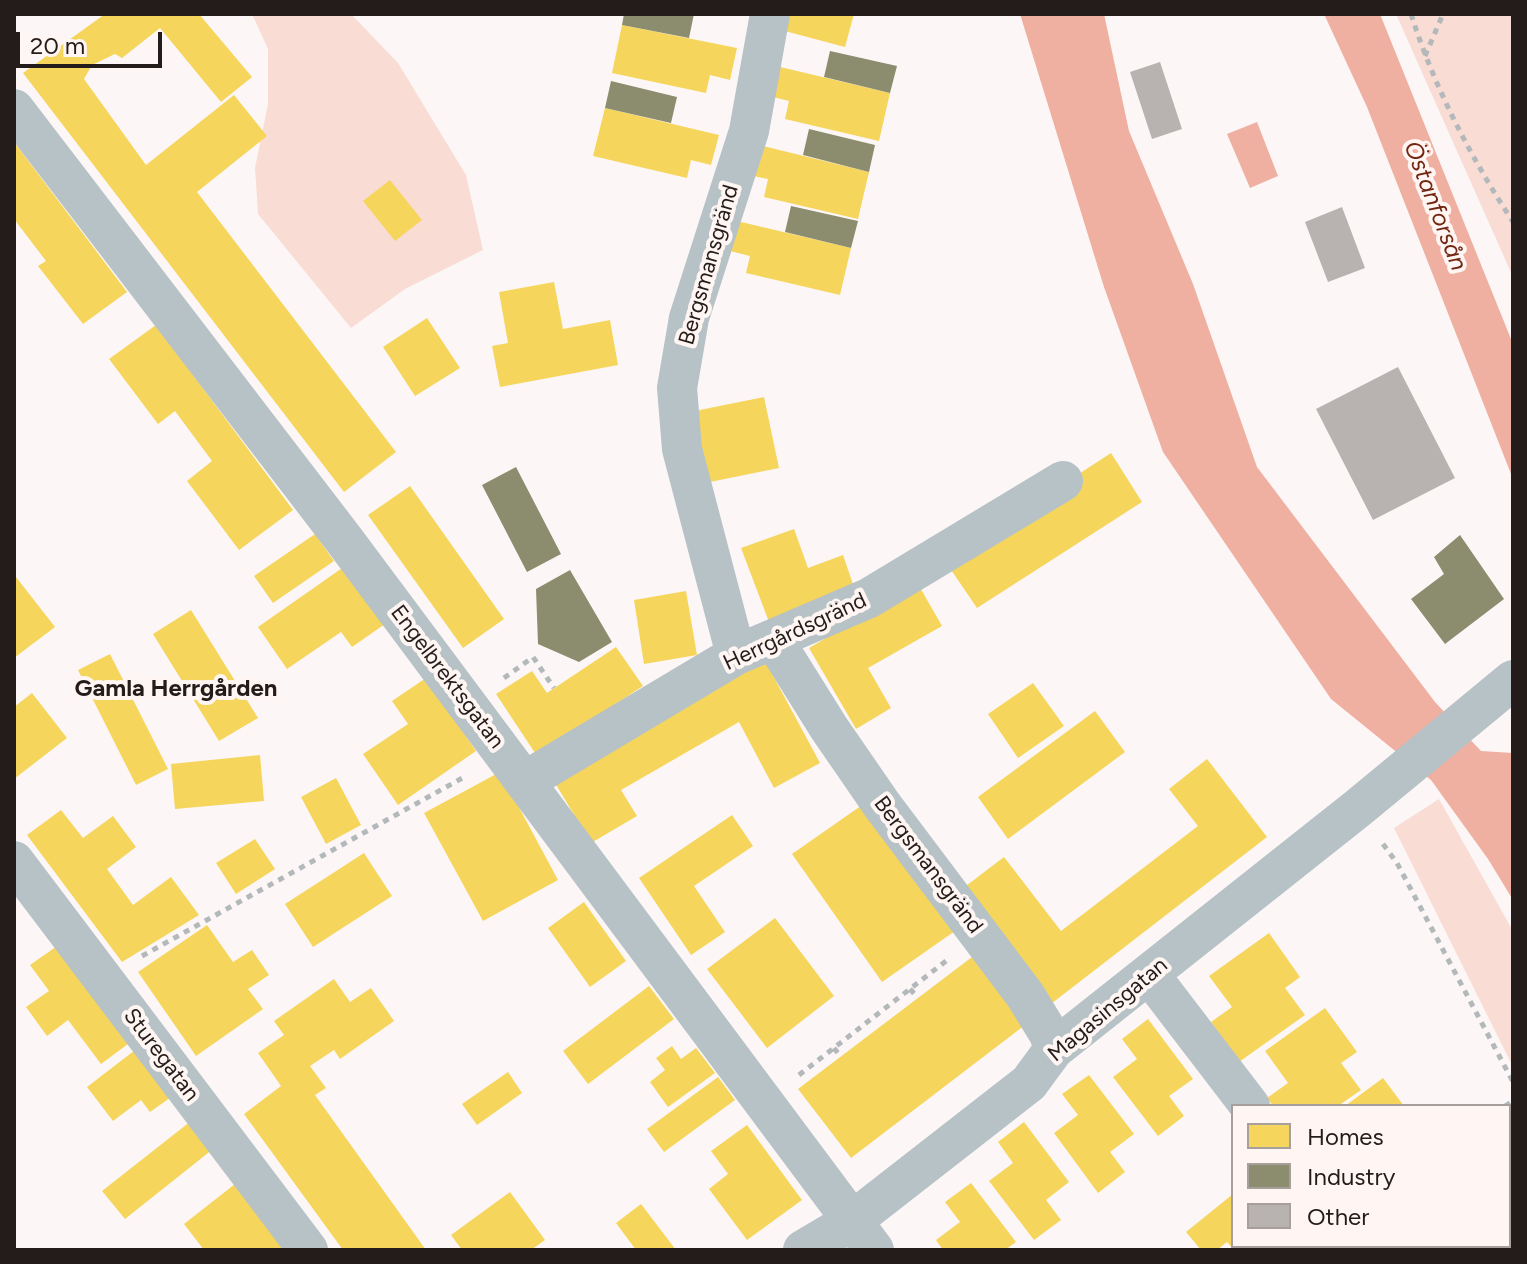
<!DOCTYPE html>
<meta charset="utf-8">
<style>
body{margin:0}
#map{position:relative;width:1527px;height:1264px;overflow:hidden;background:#fcf7f6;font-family:Figtree,sans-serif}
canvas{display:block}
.frame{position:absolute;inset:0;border:16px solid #241c1a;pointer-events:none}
.legend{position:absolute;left:1231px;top:1104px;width:280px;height:144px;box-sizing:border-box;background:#fff6f3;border:2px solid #a79f9c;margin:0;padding:10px 14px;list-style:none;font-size:24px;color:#241c1a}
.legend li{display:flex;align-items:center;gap:16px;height:40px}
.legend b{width:40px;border:2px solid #a79f9c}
.scale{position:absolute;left:16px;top:32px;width:146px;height:36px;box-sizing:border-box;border:4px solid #241c1a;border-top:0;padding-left:10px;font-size:24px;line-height:28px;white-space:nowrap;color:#241c1a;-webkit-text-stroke:6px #fff6f3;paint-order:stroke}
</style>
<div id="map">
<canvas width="1527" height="1264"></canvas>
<div class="frame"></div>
<ul class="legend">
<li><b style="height:22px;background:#f6d55c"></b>Homes</li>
<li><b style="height:22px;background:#8c8c6e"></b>Industry</li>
<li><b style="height:22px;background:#b8b2b0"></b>Other</li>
</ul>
<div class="scale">20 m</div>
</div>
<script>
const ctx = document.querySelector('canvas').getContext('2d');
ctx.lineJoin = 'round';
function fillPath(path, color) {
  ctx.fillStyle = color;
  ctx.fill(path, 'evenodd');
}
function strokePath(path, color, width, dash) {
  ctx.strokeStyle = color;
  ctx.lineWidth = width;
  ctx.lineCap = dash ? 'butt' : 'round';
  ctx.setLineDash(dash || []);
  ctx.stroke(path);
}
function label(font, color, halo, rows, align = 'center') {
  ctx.font = font + ' Figtree,sans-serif';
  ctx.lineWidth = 8;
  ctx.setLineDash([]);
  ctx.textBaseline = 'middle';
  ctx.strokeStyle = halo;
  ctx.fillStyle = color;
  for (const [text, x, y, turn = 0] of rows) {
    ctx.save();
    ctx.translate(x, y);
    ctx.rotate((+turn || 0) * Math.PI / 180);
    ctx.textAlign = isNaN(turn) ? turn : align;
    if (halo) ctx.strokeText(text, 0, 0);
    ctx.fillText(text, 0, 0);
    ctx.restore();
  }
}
fillPath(new Path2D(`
 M252,14h99l47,49 68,112 17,75 -78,39 -54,39 -93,-114 -3,-46 13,-64v-55z
 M1396,14h117v263z
 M1439,799l74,132v136l-119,-239z`), '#f9dcd4');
fillPath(new Path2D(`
 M1020,14h84l25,117 64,153 64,183 178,235 46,49 32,2v147l-25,-41 -57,-79 -100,-81 -168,-247 -59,-165z
 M1324,14h56l133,330v135l-146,-372z
 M1257,122l21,54 -28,12 -23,-54z`), '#efb0a1');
fillPath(new Path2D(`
 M105,14h94l53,63 -31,25 -61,-74 -38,30 -7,-4 -23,11 -8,14 62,86 88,-70 33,41 -70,56 199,260 -52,40 -321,-419z
 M786,14h68l-9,33 -64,-17z
 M622,25l115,23 -7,32 -20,-5 -4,18 -94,-20z
 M776,66l114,27 -11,48 -94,-22 4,-18 -20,-5z
 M605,108l114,27 -8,30 -20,-5 -4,18 -94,-22z
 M14,142l113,150 -44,32 -45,-58 8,-5 -32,-42z
 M755,144l114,28 -11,47 -94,-22 4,-18 -20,-4z
 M390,180l32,40 -27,21 -32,-40z
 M737,221l114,27 -11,47 -94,-22 4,-17 -20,-5z
 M554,282l9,47 47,-9 8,45 -118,22 -8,-41 16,-3 -9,-51z
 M427,318l33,50 -45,28 -32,-49z
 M156,325l137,185 -54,40 -52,-69 25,-20 -37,-50 -17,13 -49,-65z
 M764,397l15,71 -74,15 -15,-71z
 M1111,453l31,49 -165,106 -32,-47z
 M410,486l94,133 -41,29 -95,-133z
 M794,529l14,39 35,-13 12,35 -86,32 -28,-74z
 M315,534l19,27 -61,42 -19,-27z
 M345,566l40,58 -33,23 -11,-15 -54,37 -29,-42z
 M16,577l39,50 -41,31v-79z
 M918,584l24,42 -74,42 23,40 -35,21 -47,-81z
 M686,591l11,64 -53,9 -10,-64z
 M191,610l67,108 -39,23 -66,-107z
 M616,647l27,39 -106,70 -41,-62 36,-23 15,22z
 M110,654l58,115 -32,16 -58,-115z
 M763,657l57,106 -46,25 -35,-66 -118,68 16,26 -46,27 -39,-65z
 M426,678l50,73 -78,54 -35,-51 45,-30 -16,-23z
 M1033,683l31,43 -46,32 -30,-44z
 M32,693l35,45 -53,41v-72z
 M1095,711l30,41 -117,87 -30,-42z
 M260,755l4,46 -89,8 -4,-45z
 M1207,759l60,78 -220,170 -89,-115 46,-35 57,74 137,-105 -29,-37z
 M500,772l58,108 -75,41 -59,-108z
 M336,778l25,47 -35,19 -25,-47z
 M865,803l90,128 -73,51 -90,-128z
 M61,810l22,28 30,-22 23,31 -29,22 26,36 38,-28 28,38 -77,47 -95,-127z
 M732,815l21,31 -59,40 31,46 -34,23 -52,-77z
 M255,839l20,30 -39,25 -20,-31z
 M364,853l28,43 -79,51 -28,-43z
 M584,902l42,59 -36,26 -42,-59z
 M775,918l59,78 -67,52 -60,-79z
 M207,925l26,37 19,-12 17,25 -21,14 15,20 -67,47 -58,-84z
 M1269,933l31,44 -15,11 20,27 -66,47 -28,-40 21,-15 -23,-31z
 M60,944l72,97 -31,23 -33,-44 -21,16 -21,-29 23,-16 -19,-26z
 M972,957l53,68 -174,133 -53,-69z
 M334,979l16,23 21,-14 23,33 -54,38 -6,-9 -24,16 16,22 -11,7 111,155h-83l-99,-136 37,-28 -23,-33 26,-18 -10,-14z
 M649,986l25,33 -86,65 -25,-33z
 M1325,1008l32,44 -16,11 20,27 -23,16h-65l-6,-8 21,-15 -23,-32z
 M1148,1019l45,60 -24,17 15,20 -26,20 -45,-59 24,-18 -15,-20z
 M672,1046l9,13 15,-11 19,25 -47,34 -18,-25 15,-12 -9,-12z
 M139,1047l35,48 -24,17 -9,-12 -28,21 -26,-34z
 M508,1072l14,21 -45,32 -15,-21z
 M1089,1075l45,59 -24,18 15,20 -27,21 -44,-60 24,-18 -16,-21z
 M718,1077l17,23 -71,52 -17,-23z
 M1383,1078l21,28h-59z
 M191,1121l22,28 -88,70 -23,-28z
 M1024,1122l45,60 -23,18 15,20 -27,20 -45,-59 24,-18 -15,-21z
 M747,1125l55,75 -55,40 -38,-51 19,-15 -17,-23z
 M971,1183l45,59 -11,8h-62l-7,-10 24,-18 -15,-20z
 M235,1184l50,66h-81l-20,-26z
 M510,1192l35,48 -14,10h-69l-11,-15z
 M1233,1194v52h35l-4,4h-30l-7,-8 -10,8h-16l-15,-18z
 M641,1204l35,46h-40l-20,-27z
 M1378,1246h88l-7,4h-78z`), '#f6d55c');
fillPath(new Path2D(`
 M624,14h70l-5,24 -67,-13z
 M830,51l67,15 -7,27 -66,-16z
 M611,81l66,16 -6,26 -66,-15z
 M809,129l66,16 -6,27 -66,-17z
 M791,206l67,15 -7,27 -66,-16z
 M516,467l45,87 -34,18 -45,-87z
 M1460,535l44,64 -59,45 -34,-45 33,-25 -10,-17z
 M570,570l42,72 -33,20 -41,-18 -2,-55z`), '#8c8c6e');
fillPath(new Path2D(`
 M1160,62l22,67 -30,10 -22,-67z
 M1342,207l23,61 -37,14 -23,-60z
 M1398,367l57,111 -82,42 -57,-111z`), '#b8b2b0');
strokePath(new Path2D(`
 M1411,14c24,75 59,142 102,208
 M1425,56l18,-42
 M504,678l29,-21 21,31
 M1383,844l14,19 116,219
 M142,956l324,-180
 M910,989l8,9
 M834,1048l7,9
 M799,1075l147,-114
 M1505,1106l8,-5`), '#b3b8ba', 5, [6, 6]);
strokePath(new Path2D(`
 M14,109l331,432 529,709
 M774,640l55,88 53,77 143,190 24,39 5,15
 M736,655l-54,-206 -5,-61 12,-70 60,-187 21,-117
 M525,781l211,-126 133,-57 194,-117
 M14,861l294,389
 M1149,974l101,132
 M1357,1246l3,4
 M803,1250l49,-29 177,-138 25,-34 304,-241 155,-128`), '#b6c2c6', 40);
label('22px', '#241c1a', '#fff6f3', [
 ["Bergsmansgränd",709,265,-74],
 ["Herrgårdsgränd",795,632,-25],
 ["Engelbrektsgatan",447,677,53],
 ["Bergsmansgränd",928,865,53],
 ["Magasinsgatan",1108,1010,-40],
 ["Sturegatan",161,1055,53]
]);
label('italic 24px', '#722511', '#fff6f3', [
 ["Östanforsån",1435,206,69]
]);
label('bold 24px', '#241c1a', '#fff6f3', [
 ["Gamla Herrgården",176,689]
]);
</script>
